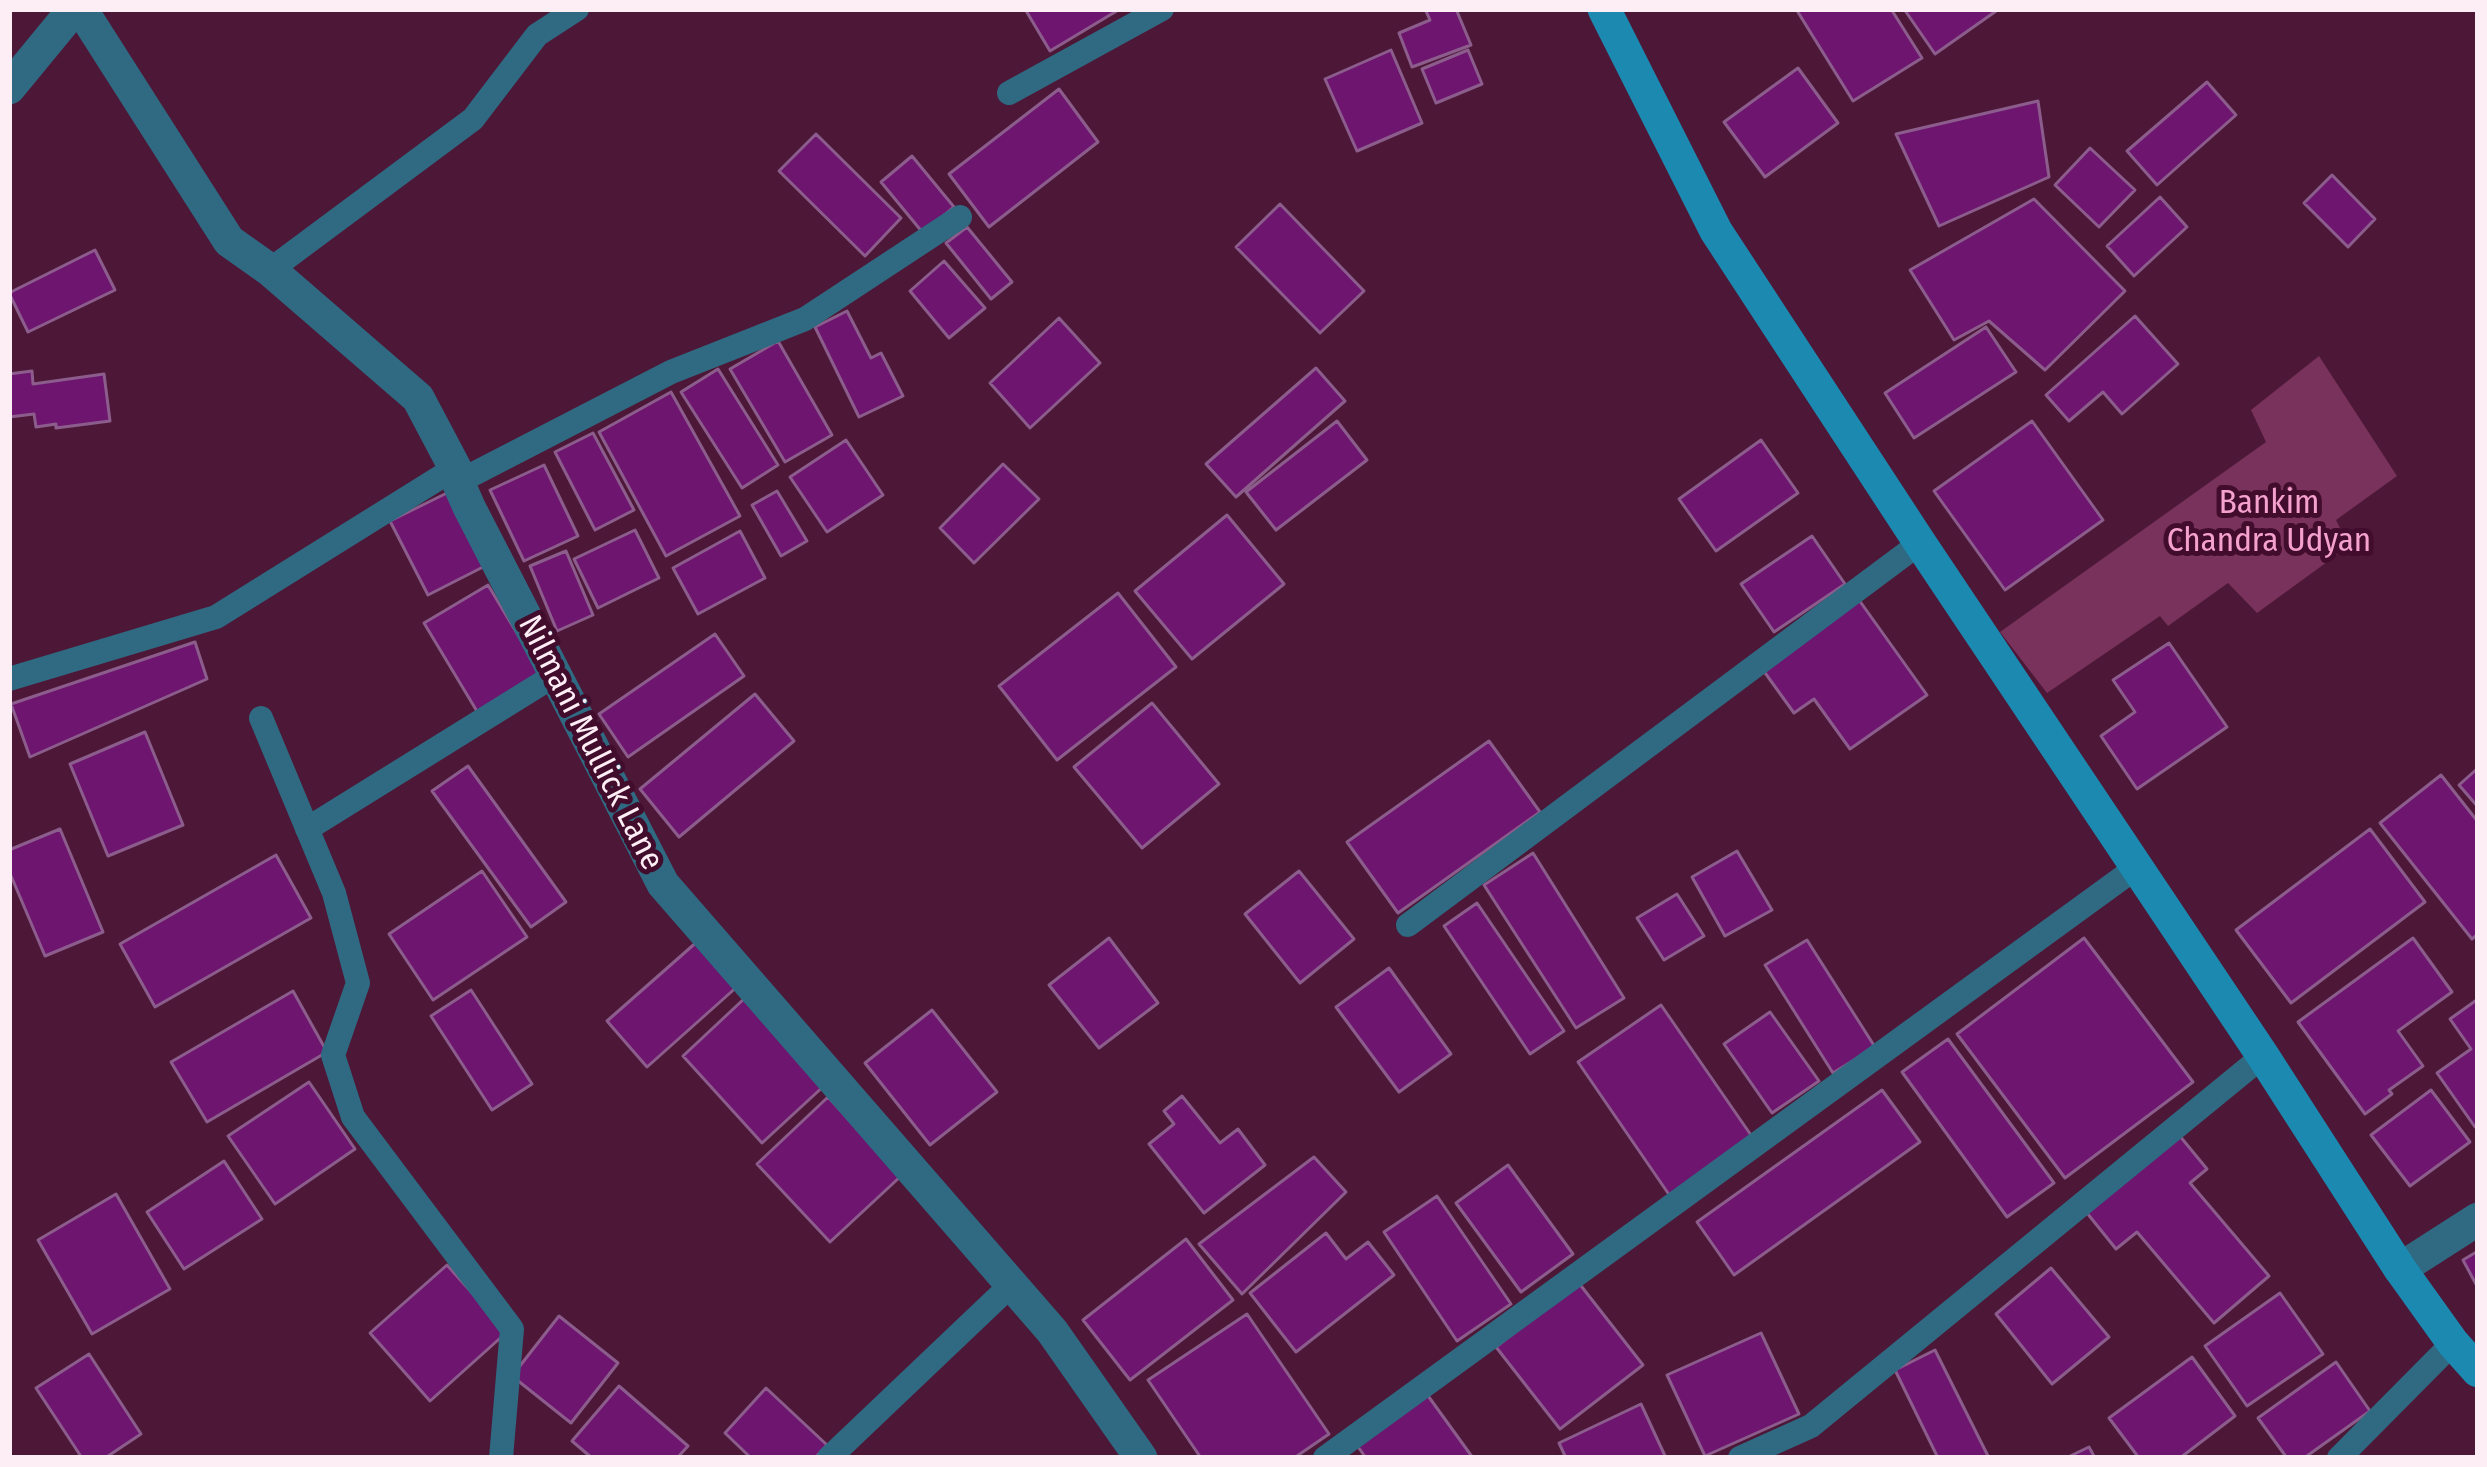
<!DOCTYPE html>
<style>
body{margin:0}
#map{position:relative;width:2487px;height:1467px;overflow:hidden;background:#4d1837;font-family:"Fira Sans Condensed",sans-serif}
canvas{display:block}
.frame{position:absolute;inset:0;border:12px solid #fdeef5;pointer-events:none}
</style>
<div id="map">
<canvas width="2487" height="1467"></canvas>
<div class="frame"></div>
</div>
<script>
const ctx = document.querySelector('canvas').getContext('2d');
ctx.lineJoin = 'round';
function fillPath(path, color) {
  ctx.fillStyle = color;
  ctx.fill(path, 'evenodd');
}
function strokePath(path, color, width, dash) {
  ctx.strokeStyle = color;
  ctx.lineWidth = width;
  ctx.lineCap = dash ? 'butt' : 'round';
  ctx.setLineDash(dash || []);
  ctx.stroke(path);
}
function label(font, color, halo, rows, align = 'center') {
  ctx.font = font + ' "Fira Sans Condensed",sans-serif';
  ctx.lineWidth = 10;
  ctx.setLineDash([]);
  ctx.textBaseline = 'middle';
  ctx.strokeStyle = halo;
  ctx.fillStyle = color;
  for (const [text, x, y, turn = 0] of rows) {
    ctx.save();
    ctx.translate(x, y);
    ctx.rotate((+turn || 0) * Math.PI / 180);
    ctx.textAlign = isNaN(turn) ? turn : align;
    if (halo) ctx.strokeText(text, 0, 0);
    ctx.fillText(text, 0, 0);
    ctx.restore();
  }
}
fillPath(new Path2D(`
 M2319,356l78,120 -61,44 13,26 -92,67 -29,-30 -60,43 -8,-10 -113,77 -47,-61 266,-190 -15,-32z`), '#79325b');
const building = new Path2D(`
 M1025,9h95l-70,42z
 M1425,9h31l15,36 -59,22 -13,-34 31,-13z
 M1796,9h95l31,49 -69,43z
 M1904,9h95l-64,45z
 M1391,50l31,73 -65,28 -32,-72z
 M1468,50l14,34 -46,19 -14,-34z
 M1798,68l40,55 -73,54 -41,-55z
 M2207,82l29,33 -79,70 -30,-34z
 M1059,89l39,53 -109,85 -40,-53z
 M2038,101l11,76 -110,49 -43,-92z
 M816,134l85,84 -36,38 -86,-85z
 M2090,148l45,42 -36,37 -44,-42z
 M912,156l42,51 -31,26 -42,-51z
 M2332,175l43,44 -27,28 -44,-44z
 M2160,197l27,30 -53,49 -27,-30z
 M2034,199l91,92 -80,79 -56,-49 -35,19 -44,-70z
 M1280,204l84,87 -44,42 -84,-86z
 M967,227l45,55 -21,17 -45,-56z
 M95,250l20,40 -87,42 -19,-39z
 M944,261l41,47 -36,30 -39,-47z
 M847,311l24,47 10,-5 22,43 -44,21 -44,-90z
 M2135,316l43,48 -56,50 -19,-22 -34,29 -23,-26z
 M1059,318l41,45 -70,65 -40,-45z
 M1986,327l30,45 -102,66 -29,-45z
 M778,341l54,94 -47,27 -55,-93z
 M1316,368l29,33 -109,96 -30,-33z
 M718,369l60,96 -36,23 -61,-96z
 M32,371l1,13 71,-10 6,47 -54,7v-4l-20,3 -2,-13 -25,3v-43z
 M671,392l69,124 -74,40 -67,-124z
 M1337,421l30,39 -91,70 -30,-38z
 M2032,421l71,99 -98,70 -71,-99z
 M593,433l41,77 -39,20 -40,-78z
 M846,440l37,55 -56,37 -37,-55z
 M1761,440l37,53 -82,58 -37,-52z
 M1003,464l36,35 -65,64 -34,-35z
 M544,465l34,71 -54,25 -34,-71z
 M777,491l30,50 -26,15 -29,-51z
 M449,492l36,74 -57,29 -38,-74z
 M1227,515l57,69 -92,75 -57,-68z
 M635,530l24,48 -61,30 -24,-49z
 M740,531l25,47 -67,36 -25,-46z
 M1812,536l33,48 -71,48 -33,-48z
 M566,551l27,64 -36,16 -27,-65z
 M488,585l54,90 -64,38 -54,-90z
 M1118,593l58,74 -119,93 -58,-74z
 M1859,600l68,95 -77,54 -36,-50 -20,14 -31,-43z
 M715,634l29,42 -116,81 -29,-43z
 M195,642l12,37 -177,78 -19,-53z
 M2169,643l58,84 -90,62 -36,-53 34,-24 -22,-32z
 M755,694l39,47 -115,96 -39,-48z
 M1152,703l67,81 -77,64 -68,-81z
 M145,732l38,93 -75,31 -38,-92z
 M1489,741l51,71 -142,101 -51,-71z
 M468,766l98,136 -35,25 -99,-136z
 M2478,768v39l-19,-22z
 M2441,775l37,47v112l-6,5 -92,-116z
 M60,829l43,103 -58,24 -36,-85v-21z
 M2370,829l55,73 -134,101 -55,-73z
 M1737,851l35,59 -47,26 -33,-59z
 M1533,853l91,145 -48,30 -92,-143z
 M276,855l35,63 -156,89 -35,-63z
 M482,871l45,66 -94,63 -44,-66z
 M1299,871l55,68 -54,44 -55,-69z
 M1677,894l27,42 -40,24 -27,-42z
 M1477,903l87,128 -34,23 -86,-128z
 M1109,938l49,65 -59,45 -50,-63z
 M2084,938l109,144 -128,96 -108,-144z
 M2413,938l39,54 -54,39 25,35 -34,24 3,4 -27,20 -67,-92z
 M699,940l40,45 -92,82 -40,-46z
 M1807,940l68,107 -42,26 -68,-108z
 M1389,968l62,86 -52,38 -63,-85z
 M471,990l61,94 -40,26 -61,-94z
 M293,991l34,61 -120,70 -36,-60z
 M746,997l80,87 -64,59 -79,-87z
 M2478,999v126l-3,2 -38,-54 34,-24 -21,-30z
 M1661,1005l92,133 -83,58 -92,-134z
 M932,1010l65,82 -67,53 -65,-82z
 M1770,1012l49,69 -47,32 -48,-69z
 M1948,1039l106,144 -47,34 -105,-145z
 M309,1082l46,67 -80,55 -47,-68z
 M1882,1090l38,52 -186,133 -37,-53z
 M2431,1090l39,52 -60,44 -39,-51z
 M1182,1096l38,47 18,-14 27,36 -61,48 -55,-69 25,-20 -10,-13z
 M828,1097l73,79 -71,66 -73,-78z
 M2179,1135l28,34 -17,14 79,93 -55,47 -77,-91 -21,17 -29,-36z
 M1314,1157l32,35 -104,102 -43,-50z
 M224,1161l38,58 -78,50 -37,-57z
 M1508,1165l65,89 -52,38 -65,-89z
 M116,1194l54,95 -78,45 -54,-94z
 M1437,1196l74,108 -54,37 -73,-109z
 M1326,1233l20,26 22,-17 26,33 -98,77 -46,-59z
 M1186,1239l47,61 -103,80 -47,-60z
 M2478,1251v37l-15,-28z
 M447,1265l60,67 -77,69 -60,-68z
 M2051,1268l58,69 -57,47 -56,-70z
 M1578,1282l65,83 -83,64 -64,-82z
 M2280,1293l43,61 -76,52 -42,-60z
 M1247,1314l82,120 -35,24h-93l-53,-78z
 M559,1316l59,47 -47,60 -59,-47z
 M1761,1333l38,81 -94,42 -38,-81z
 M1935,1350l54,108h-51l-43,-88z
 M89,1354l52,80 -36,24h-23l-46,-70z
 M2192,1357l43,59 -55,42h-41l-30,-40z
 M2336,1362l34,49 -66,47h-17l-29,-40z
 M619,1386l69,60 -11,12h-85l-20,-17z
 M766,1388l61,57 -12,13h-64l-26,-25z
 M1426,1393l47,65h-107l-10,-14z
 M1641,1404l25,54h-100l-7,-15z
 M2089,1447l6,11h-29z`);
fillPath(building, '#6d156f');
strokePath(building, '#8c5d8c', 3);
strokePath(new Path2D(`
 M1009,93l153,-84
 M270,270l203,-151 64,-84 40,-26
 M458,482l213,-110 134,-53 155,-102
 M9,679l207,-62 239,-149
 M261,718l73,175 24,90 -25,72 20,62 159,212 -11,129
 M307,829l248,-154
 M1408,925l512,-382
 M829,1458l183,-174
 M1325,1458l812,-591
 M1740,1458l71,-32 452,-370
 M2339,1458l114,-115`), '#2f6a82', 24);
strokePath(new Path2D(`
 M81,9l148,232 41,29 148,128 37,70 3,14 11,25 194,377 389,447 89,127
 M2400,1269l78,-50`), '#2f6a82', 33);
strokePath(new Path2D(`
 M9,88l65,-79`), '#2f6a82', 33);
strokePath(new Path2D(`
 M1604,9l112,222 204,312 343,513 137,213 53,74 25,28`), '#1c8ab0', 33);
label('33px', '#f5a1cd', '#420c2d', [
 ["Bankim",2269,504],
 ["Chandra Udyan",2269,542]
]);
label('33px', '#fdeef5', '#420c2d', [
 ["Nilmani Mullick Lane",590,743,63]
]);
</script>
